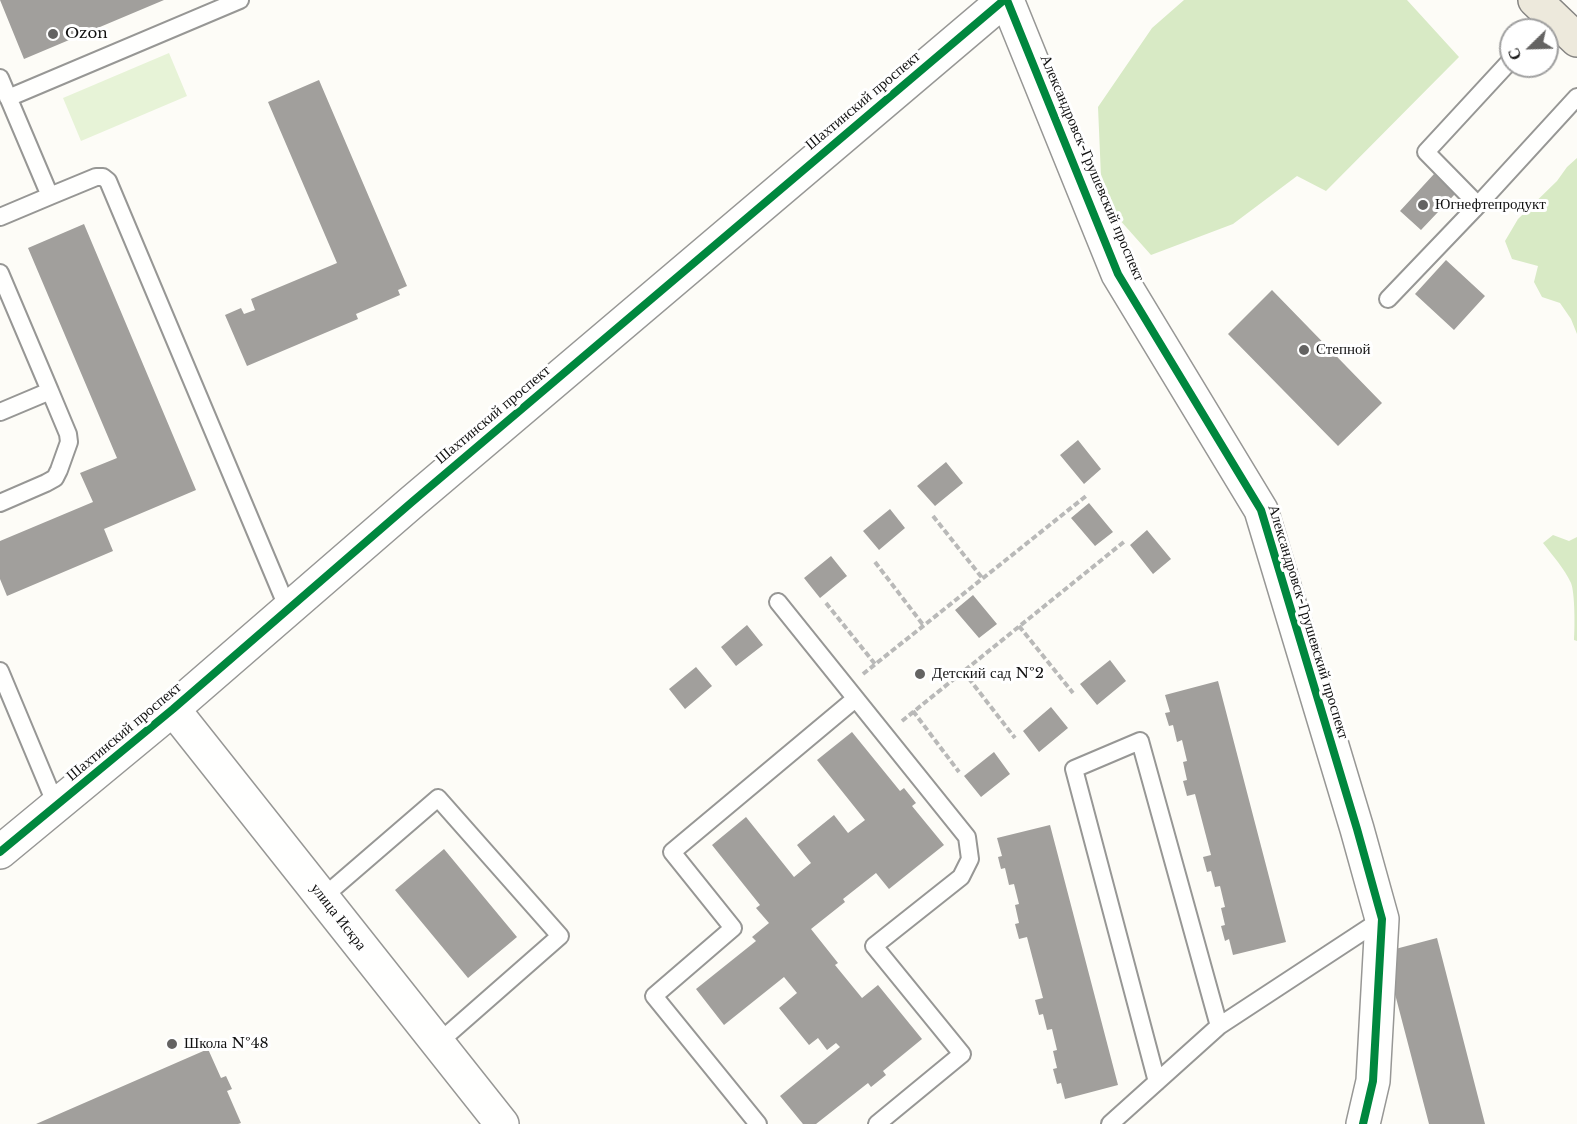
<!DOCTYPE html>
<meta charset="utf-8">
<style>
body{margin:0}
#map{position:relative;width:1577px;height:1124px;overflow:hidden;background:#fdfcf7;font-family:"Libre Baskerville",serif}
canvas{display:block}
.north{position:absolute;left:1499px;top:18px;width:60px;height:60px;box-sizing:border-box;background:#fff;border:2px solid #a0a0a0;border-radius:50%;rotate:247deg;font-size:16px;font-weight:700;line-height:24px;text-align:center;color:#111}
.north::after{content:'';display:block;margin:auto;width:21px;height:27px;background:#646362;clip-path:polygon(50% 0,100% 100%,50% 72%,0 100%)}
</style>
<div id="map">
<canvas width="1577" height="1124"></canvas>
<div class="north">С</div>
</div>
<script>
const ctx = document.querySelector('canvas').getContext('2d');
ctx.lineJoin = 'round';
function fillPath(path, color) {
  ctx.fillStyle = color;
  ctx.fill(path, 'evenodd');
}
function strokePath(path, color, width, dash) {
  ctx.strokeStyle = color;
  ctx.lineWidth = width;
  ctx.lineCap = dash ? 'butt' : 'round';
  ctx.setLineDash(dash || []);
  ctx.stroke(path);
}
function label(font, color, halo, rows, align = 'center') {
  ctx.font = font + ' "Libre Baskerville",serif';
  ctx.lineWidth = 6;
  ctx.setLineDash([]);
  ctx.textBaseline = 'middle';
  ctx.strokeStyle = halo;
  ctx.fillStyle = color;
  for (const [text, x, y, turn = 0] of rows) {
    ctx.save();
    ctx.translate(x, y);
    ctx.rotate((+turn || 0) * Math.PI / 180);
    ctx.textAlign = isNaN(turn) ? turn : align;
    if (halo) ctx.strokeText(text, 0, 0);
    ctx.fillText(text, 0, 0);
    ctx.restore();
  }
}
fillPath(new Path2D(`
 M169,53l18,43 -106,45 -18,-43z`), '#e7f3d7');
fillPath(new Path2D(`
 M1184,0h223l52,57 -133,134 -29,-15 -64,48 -82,31 -49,-55 -4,-93 54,-79z
 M1577,158v176l-6,-15 -11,-16 -18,-6 -8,-15 4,-16 -26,-7 -7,-18 13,-22 39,-38 10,-14z
 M1553,535l16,6 8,-4v104l-3,-1c1,-12 1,-47 -3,-57 -7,-15 -18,-27 -28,-40z`), '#d8eac5');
fillPath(new Path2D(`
 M0,0h164l-140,59z
 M319,80l88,206 -9,4 2,5 -44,19 2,5 -111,47 -22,-51 16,-7 3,6 11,-4 -4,-11 86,-36 -69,-161z
 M1434,174l21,20 -34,36 -21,-19z
 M84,224l112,266 -92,39 9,22 -106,45 -7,-17v-38l93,-39 -13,-29 37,-15 -89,-210z
 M1446,260l39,36 -31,34 -39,-36z
 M1272,290l110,113 -44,43 -110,-112z
 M1078,440l23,29 -17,15 -24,-29z
 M946,462l17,21 -28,23 -18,-20z
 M1089,503l24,29 -18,14 -24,-28z
 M890,509l15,19 -26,22 -16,-19z
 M1147,530l24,29 -18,15 -23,-29z
 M831,556l16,20 -27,22 -16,-20z
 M973,595l24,29 -18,14 -24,-28z
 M747,625l16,20 -27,21 -15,-19z
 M1110,660l16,21 -29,24 -17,-21z
 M696,667l16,19 -27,23 -16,-20z
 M1218,681l68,261 -53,13 -4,-16 -4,2 -4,-15 4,-1 -4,-17 4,-1 -5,-21 -5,1 -4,-16 -4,1 -4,-15 8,-2 -16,-61 -8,2 -4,-15 4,-1 -4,-18 4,-1 -5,-21 -5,2 -4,-17 -4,1 -4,-13 5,-1 -5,-17z
 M1051,707l17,21 -29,24 -16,-21z
 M852,732l48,59 4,-3 12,15 -4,3 32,39 -55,44 -13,-16 -33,26 2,3 -34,27 27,34 -3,2 27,33 16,-13 44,54 -39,32 3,4 -15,12 -3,-4 -52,41h-13l-23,-28 60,-49 -4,-4 -9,7 -9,-12 -9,7 -30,-37 18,-15 -13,-16 -60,48 -28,-36 60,-48 -4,-4 17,-14 -13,-15 4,-3 -48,-60 34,-28 48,60 17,-14 -14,-18 37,-30 14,18 17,-13 -48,-60z
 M994,752l16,22 -29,23 -17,-21z
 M1050,825l68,260 -53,14 -4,-16 -4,1 -4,-15 4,-1 -4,-17 4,-1 -5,-21 -5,1 -4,-16 -4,1 -4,-15 8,-2 -16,-61 -8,2 -4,-15 4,-1 -4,-18 4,-1 -5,-20 -5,1 -4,-17 -4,1 -3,-12 4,-1 -5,-18z
 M444,849l73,88 -49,41 -73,-88z
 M1437,938l48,186h-56l-45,-172z
 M208,1049l13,29 5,-2 6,13 -5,2 14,32 -3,1h-202z`), '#a19f9c');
const service = new Path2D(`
 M1511,60l-85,92 52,53 99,-108
 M0,78l50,118 46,-19h7l5,4 180,428
 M8,98l232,-98
 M0,217l50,-21
 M0,273l50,118 -50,21
 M1388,299l90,-94
 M0,503l46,-20 9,-5 4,-8 10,-28 -1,-8 -18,-43
 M778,602l189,235 3,22 -9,18 -87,69 88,108 -85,70
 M0,671l56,134
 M322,898l116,-100 122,138 -122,107
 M1157,1082l-83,-313 66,-28 79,285
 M758,1124l-104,-128 79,-68 -61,-76 183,-153
 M1110,1124l109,-98 163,-107`);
const minor = new Path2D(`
 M1007,0l111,274 143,236 96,319 25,90 -9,162 -10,43
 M173,709l329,415
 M0,852l173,-143 239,-207 592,-502`);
const primary = new Path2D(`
 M1535,0l42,40`);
strokePath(service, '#979795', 20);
strokePath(minor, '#979795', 36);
strokePath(primary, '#858482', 36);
strokePath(new Path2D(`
 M933,516l50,63
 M875,562l49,64
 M826,603l49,61
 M1019,626l54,67
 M963,671l52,67
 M863,674l223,-178
 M913,711l46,61
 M902,721l223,-180`), '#b9b9b8', 4, [6, 3]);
strokePath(service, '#fffffe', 16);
strokePath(minor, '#fffffe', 33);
strokePath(primary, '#ede9dc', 33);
strokePath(new Path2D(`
 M1007,0l111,274 143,236 96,319 25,90 -9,162 -10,43
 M0,852l173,-143 239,-207 592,-502`), '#00873e', 8);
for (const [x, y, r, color] of [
 [53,34,6,"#646362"],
 [1423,205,6,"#646362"],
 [1304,350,6,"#646362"],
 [920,674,6,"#646362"],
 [172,1044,6,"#646362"]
]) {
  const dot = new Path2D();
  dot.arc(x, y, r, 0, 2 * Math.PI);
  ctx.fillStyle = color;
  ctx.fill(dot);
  strokePath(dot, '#fff', 2);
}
label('15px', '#111', '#fff', [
 ["Ozon",65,34],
 ["Югнефтепродукт",1435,205],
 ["Степной",1316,350],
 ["Детский сад №2",932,674],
 ["Школа №48",184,1044]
], 'left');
label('15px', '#111', '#fff', [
 ["Шахтинский проспект",863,101,-40],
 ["Александровск-Грушевский проспект",1092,168,67],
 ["Шахтинский проспект",493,415,-40],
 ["Александровск-Грушевский проспект",1308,622,73],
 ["Шахтинский проспект",124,732,-40],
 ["улица Искра",338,917,52]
]);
</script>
